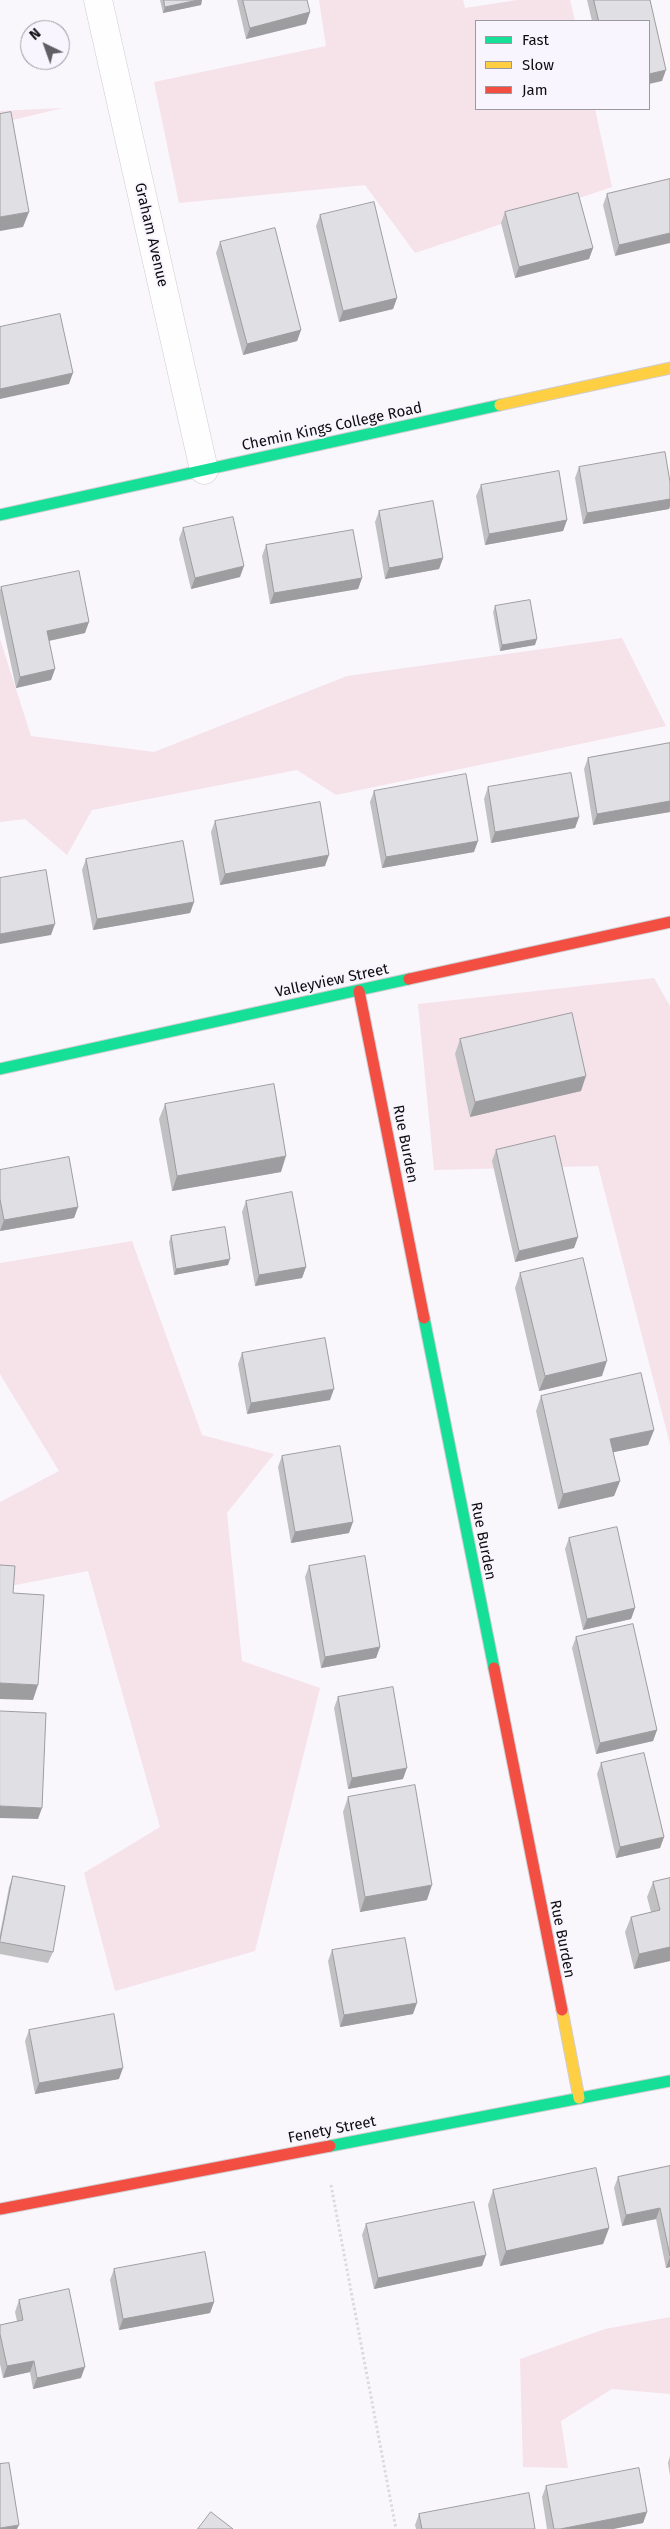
<!DOCTYPE html>
<style>
body{margin:0}
#map{position:relative;width:670px;height:2529px;overflow:hidden;background:#f9f7fc;font-family:"Fira Sans",sans-serif}
canvas{display:block}
.legend{position:absolute;left:475px;top:20px;width:175px;height:90px;box-sizing:border-box;background:#f9f5fe;border:1px solid #9b989f;margin:0;padding:6px 9px;list-style:none;font-size:15px;color:#0e0d10}
.legend li{display:flex;align-items:center;gap:10px;height:25px}
.legend b{width:25px;border:1px solid #9b989f}
.north{position:absolute;left:20px;top:20px;width:50px;height:50px;box-sizing:border-box;background:#f9f5fe;border:1px solid #9b989f;border-radius:50%;rotate:318deg;font-size:14px;font-weight:700;line-height:20px;text-align:center;color:#0e0d10}
.north::after{content:'';display:block;margin:auto;width:18px;height:22px;background:#605f63;clip-path:polygon(50% 0,100% 100%,50% 72%,0 100%)}
</style>
<div id="map">
<canvas width="670" height="2529"></canvas>
<ul class="legend">
<li><b style="height:6px;background:#16e098"></b>Fast</li>
<li><b style="height:6px;background:#ffcf43"></b>Slow</li>
<li><b style="height:6px;background:#f24e42"></b>Jam</li>
</ul>
<div class="north">N</div>
</div>
<script>
const ctx = document.querySelector('canvas').getContext('2d');
ctx.lineJoin = 'round';
function fillPath(path, color) {
  ctx.fillStyle = color;
  ctx.fill(path, 'evenodd');
}
function strokePath(path, color, width, dash) {
  ctx.strokeStyle = color;
  ctx.lineWidth = width;
  ctx.lineCap = dash ? 'butt' : 'round';
  ctx.setLineDash(dash || []);
  ctx.stroke(path);
}
function label(font, color, halo, rows, align = 'center') {
  ctx.font = font + ' "Fira Sans",sans-serif';
  ctx.lineWidth = 4;
  ctx.setLineDash([]);
  ctx.textBaseline = 'middle';
  ctx.strokeStyle = halo;
  ctx.fillStyle = color;
  for (const [text, x, y, turn = 0] of rows) {
    ctx.save();
    ctx.translate(x, y);
    ctx.rotate((+turn || 0) * Math.PI / 180);
    ctx.textAlign = isNaN(turn) ? turn : align;
    if (halo) ctx.strokeText(text, 0, 0);
    ctx.fillText(text, 0, 0);
    ctx.restore();
  }
}
fillPath(new Path2D(`
 M319,0h144l2,8 52,-8h53l5,21h-99v88h119l17,78 -197,66 -50,-68 -186,18 -25,-121 172,-36z
 M63,108l-63,15v-12z
 M622,638l44,88 -330,69 -39,-25 -205,40 -25,45 -42,-36 -25,3v-183l31,97 123,16 193,-76z
 M654,978l16,28v438l-72,-278 -164,4 -16,-166z
 M132,1241l70,194 72,19 -47,59 15,148 78,27 -65,263 -140,40 -31,-118 76,-46 -72,-256 -88,17v-86l59,-31 -59,-97v-111z
 M670,2317v77l-58,-5 -51,32 7,47 -45,-1 -3,-108 85,-30z`), '#f6e2e9');
const street = new Path2D(`
 M98,0l106,470`);
const fast = new Path2D(`
 M0,515l500,-110
 M0,1069l409,-90
 M424,1318l70,350
 M330,2146l340,-65`);
const slow = new Path2D(`
 M500,405l170,-37
 M562,2010l17,88`);
const jam = new Path2D(`
 M409,979l261,-57
 M359,991l65,327
 M494,1668l68,342
 M0,2209l330,-63`);
strokePath(street, '#cfcdd2', 29);
strokePath(fast, '#cfcdd2', 13);
strokePath(slow, '#cfcdd2', 13);
strokePath(jam, '#cfcdd2', 13);
strokePath(new Path2D(`
 M331,2185l65,344`), '#dbdbdc', 3, [2.5, 2.5]);
strokePath(street, '#fefeff', 28);
strokePath(fast, '#16e098', 11);
strokePath(slow, '#ffcf43', 11);
strokePath(jam, '#f24e42', 11);
fillPath(new Path2D(`
 M160,0h42l-1,5 -38,8z
 M237,0h70l3,12 -4,12 -60,15z
 M587,0h63l12,81 -13,-60h-57z
 M670,179l-55,77 -12,-51 4,-11z
 M505,212l88,36 -4,11 -74,19 -14,-55z
 M320,215l77,83 -4,11 -54,13 -23,-96z
 M220,242l81,88 -4,11 -54,14 -27,-102z
 M579,467l91,15v24l-1,3 -86,15 -8,-46z
 M481,485l86,35 -4,11 -78,14 -9,-49z
 M379,511l64,47 -4,11 -54,10 -10,-57z
 M183,528l57,49 -49,12 -12,-50z
 M266,545l96,33 -4,11 -88,15 -8,-48z
 M1,587l84,46 -36,8 6,28 -4,11 -35,8 -16,-75v-23z
 M495,606l40,39 -35,6 -7,-39z
 M670,743v69l-77,13 -9,-56 4,-11z
 M488,787l91,30 -4,11 -84,15 -7,-44z
 M374,791l100,61 -92,16 -12,-66z
 M215,821l110,45 -105,19 -9,-53z
 M86,859l108,43 -4,11 -97,17 -11,-60z
 M460,1039l121,52 -111,26 -15,-63z
 M165,1104l116,68 -109,19 -13,-72z
 M496,1150l82,87 -4,11 -59,14 -23,-101z
 M0,1170l78,37 -4,11 -74,13z
 M246,1201l60,66 -4,11 -47,8 -13,-74z
 M171,1236l57,29 -54,10 -5,-33z
 M520,1273l82,103 -63,15 -24,-103z
 M242,1353l88,47 -83,14 -9,-50z
 M541,1396l113,34 -6,15 -35,7 7,29 -6,15 -56,13 -22,-98z
 M282,1456l67,77 -58,10 -13,-76z
 M569,1538l66,70 -4,11 -48,11 -18,-81z
 M309,1566l71,81 -4,11 -55,10 -16,-91z
 M576,1637l81,93 -4,11 -57,13 -24,-106z
 M338,1697l65,82 -55,10 -14,-81z
 M601,1763l63,74 -4,11 -44,10 -19,-84z
 M348,1797l79,103 -67,12 -17,-100z
 M13,1876l40,76 -5,11 -48,-9v-20l9,-47z
 M670,1878v83l-36,8 -9,-37 6,-15 20,-5 -4,-15 6,-15z
 M332,1950l81,64 -73,13 -12,-66z
 M29,2030l90,49 -84,15 -10,-53z
 M670,2166v101l-4,1 -10,-49 -34,7 -8,-38 4,-11z
 M493,2190l116,38 -6,16 -103,22 -12,-61z
 M366,2224l116,42 -108,23 -12,-54z
 M114,2269l100,33 -4,11 -91,17 -9,-50z
 M19,2300l62,78 -48,11 -3,-17 -27,6 -3,-14v-39l17,-4 -2,-9z
 M670,2456v20l-2,-13z
 M546,2486l101,26 -4,11 -30,6h-66l-5,-32z
 M419,2514l116,15h-119l-1,-4z`), '#c1c1c4');
fillPath(new Path2D(`
 M198,0h4l-1,5 -38,8 2,-6z
 M310,12l-4,12 -60,15 4,-11z
 M666,70l-4,11 -13,3v-10z
 M29,212l-6,15 -23,4v-14z
 M670,233v10l-55,13 4,-11z
 M593,248l-4,11 -74,19 4,-11z
 M397,298l-4,11 -54,13 4,-11z
 M301,330l-4,11 -54,14 4,-11z
 M73,373l-4,11 -69,15v-10z
 M670,499v7l-1,3 -86,15 4,-11z
 M567,520l-4,11 -78,14 4,-11z
 M443,558l-4,11 -54,10 4,-11z
 M244,566l-4,11 -49,12 4,-11z
 M362,578l-4,11 -88,15 4,-11z
 M89,622l-4,11 -42,9 4,-11z
 M537,639l-2,6 -35,6 2,-6z
 M55,669l-4,11 -35,8 4,-11z
 M670,801v11l-77,13 4,-11z
 M579,817l-4,11 -84,15 4,-11z
 M478,841l-4,11 -92,16 4,-11z
 M329,855l-4,11 -105,19 5,-11z
 M194,902l-4,11 -97,17 4,-11z
 M55,924l-4,11 -51,9v-10z
 M586,1076l-5,15 -111,26 5,-15z
 M286,1156l-5,16 -109,19 5,-15z
 M78,1207l-4,11 -74,13 4,-11z
 M578,1237l-4,11 -59,14 4,-11z
 M230,1259l-2,6 -54,10 2,-6z
 M306,1267l-4,11 -47,8 4,-11z
 M607,1361l-5,15 -63,15 6,-15z
 M334,1389l-4,11 -83,14 4,-11z
 M654,1430l-6,15 -43,9 5,-15z
 M620,1481l-6,15 -56,13 5,-15z
 M353,1522l-4,11 -58,10 4,-11z
 M635,1608l-4,11 -48,11 4,-11z
 M380,1647l-4,11 -55,10 4,-11z
 M0,1683l38,2 -5,15 -33,-1z
 M657,1730l-4,11 -57,13 4,-11z
 M407,1768l-4,11 -55,10 4,-11z
 M0,1806l42,2 -4,11 -38,-1z
 M664,1837l-4,11 -44,10 4,-11z
 M432,1885l-5,15 -67,12 5,-15z
 M670,1947v14l-36,8 5,-15z
 M417,2003l-4,11 -73,13 4,-12z
 M123,2068l-4,11 -84,15 4,-11z
 M660,2208l-4,11 -34,7 4,-11z
 M609,2228l-6,16 -103,22 6,-15z
 M486,2255l-4,11 -108,23 4,-11z
 M670,2257v10l-4,1z
 M214,2302l-4,11 -91,17 4,-11z
 M34,2361l-4,11 -27,6 4,-12z
 M85,2367l-4,11 -48,11 4,-11z
 M647,2512l-4,11 -30,6h-53z
 M19,2525l-2,4h-17v-1z`), '#9d9da0');
const building = new Path2D(`
 M164,0h34l-33,7z
 M243,0h64l3,12 -60,16z
 M594,0h56l16,70 -17,4v-53h-50z
 M11,112l18,100 -29,5v-103z
 M670,179v54l-51,12 -12,-51z
 M578,193l15,55 -74,19 -14,-55z
 M374,202l23,96 -54,13 -23,-96z
 M275,228l26,102 -54,14 -27,-102z
 M60,314l13,59 -73,16v-62z
 M665,452l5,30v17l-83,14 -8,-46z
 M559,471l8,49 -78,14 -8,-49z
 M433,501l10,57 -54,10 -10,-57z
 M233,517l11,49 -49,12 -12,-50z
 M353,530l9,48 -88,15 -8,-48z
 M79,571l10,51 -42,9 8,38 -35,8 -19,-90z
 M530,600l7,39 -35,6 -7,-39z
 M670,743v58l-73,13 -9,-56z
 M571,773l8,44 -84,15 -7,-45z
 M466,774l12,67 -92,16 -12,-66z
 M320,802l9,53 -104,19 -10,-53z
 M183,841l11,61 -97,17 -11,-60z
 M46,870l9,54 -55,10v-56z
 M572,1013l14,63 -111,26 -15,-63z
 M274,1084l12,72 -109,20 -12,-72z
 M555,1136l23,101 -59,14 -23,-101z
 M69,1157l9,50 -74,13 -4,-21v-29z
 M292,1192l14,75 -47,8 -13,-74z
 M225,1227l5,32 -54,10 -5,-33z
 M583,1258l24,103 -62,15 -25,-103z
 M325,1338l9,51 -83,14 -9,-50z
 M641,1373l13,57 -44,9 10,42 -57,13 -22,-98z
 M340,1446l13,76 -58,10 -13,-76z
 M617,1527l18,81 -48,11 -18,-81z
 M365,1556l15,91 -55,10 -16,-91z
 M0,1565l15,1 -2,27 31,2 -6,90 -38,-2z
 M633,1624l24,106 -57,13 -24,-106z
 M393,1687l14,81 -55,10 -14,-81z
 M0,1711l46,2 -4,95 -42,-2z
 M644,1753l20,84 -44,10 -19,-84z
 M415,1785l17,100 -67,12 -17,-100z
 M13,1876l52,10 -12,66 -53,-10z
 M670,1878v69l-31,7 -8,-37 29,-7 -7,-28z
 M405,1938l12,65 -73,12 -12,-65z
 M114,2014l9,54 -84,15 -10,-53z
 M670,2166v90l-10,-48 -34,7 -8,-38z
 M596,2168l13,60 -103,23 -13,-61z
 M474,2202l12,53 -108,23 -12,-54z
 M205,2252l9,50 -91,17 -9,-50z
 M69,2289l16,78 -48,11 -3,-17 -27,5 -7,-32v-9l23,-5 -4,-20z
 M9,2463l10,62 -19,3v-64z
 M639,2468l8,44 -87,17h-6l-8,-43z
 M529,2493l6,36h-113l-3,-15z
 M211,2512l22,17h-35z`);
fillPath(building, '#e0e0e4');
strokePath(building, '#9d9da0', 1);
label('15px', '#0e0d10', '#f9f5fe', [
 ["Graham Avenue",151,235,77],
 ["Chemin Kings College Road",332,427,-12],
 ["Valleyview Street",332,981,-12],
 ["Rue Burden",405,1144,79],
 ["Rue Burden",483,1541,79],
 ["Rue Burden",562,1939,79],
 ["Fenety Street",332,2130,-11]
]);
</script>
